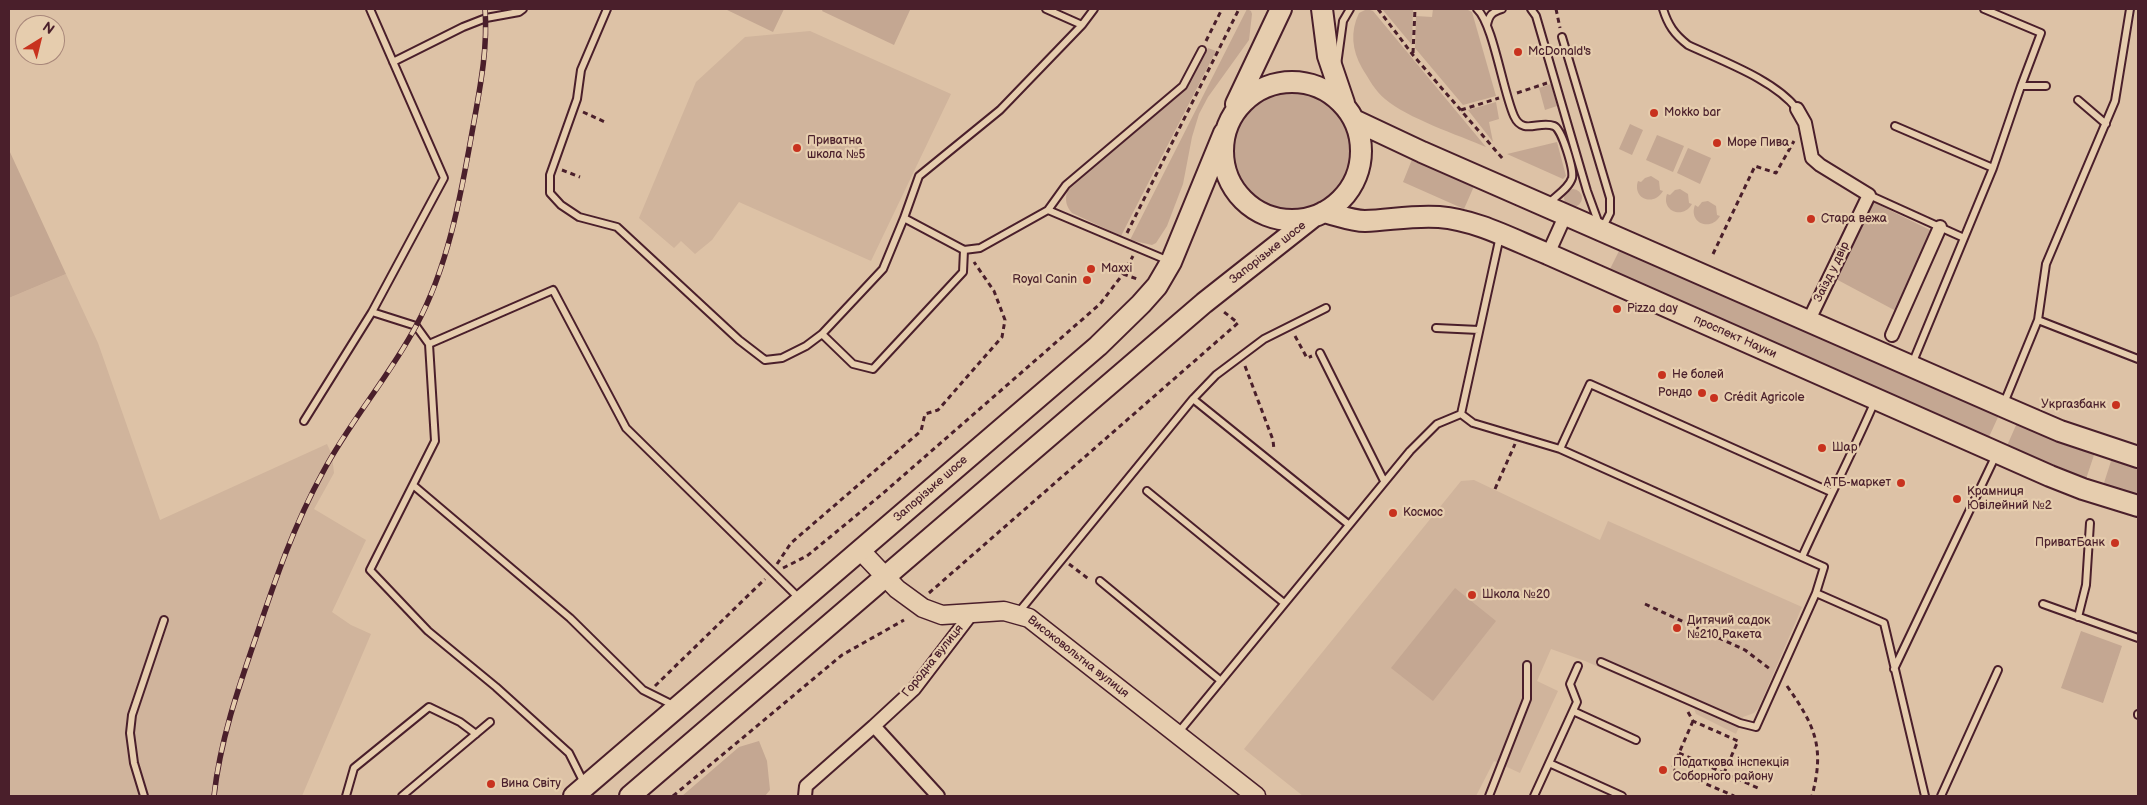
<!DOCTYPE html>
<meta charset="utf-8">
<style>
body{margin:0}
#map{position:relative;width:2147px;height:805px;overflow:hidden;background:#ddc2a6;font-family:"Balsamiq Sans",sans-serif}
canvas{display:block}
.frame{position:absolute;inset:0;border:10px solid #4a1f2b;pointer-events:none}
.north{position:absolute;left:15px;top:15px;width:50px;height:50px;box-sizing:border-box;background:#e6cdae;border:1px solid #a8877a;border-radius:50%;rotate:36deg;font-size:14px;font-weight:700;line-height:20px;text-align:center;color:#4a1f2b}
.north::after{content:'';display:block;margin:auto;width:18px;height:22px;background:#c8321e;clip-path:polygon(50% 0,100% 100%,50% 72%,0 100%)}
</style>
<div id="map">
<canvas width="2147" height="805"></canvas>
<div class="frame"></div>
<div class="north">N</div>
</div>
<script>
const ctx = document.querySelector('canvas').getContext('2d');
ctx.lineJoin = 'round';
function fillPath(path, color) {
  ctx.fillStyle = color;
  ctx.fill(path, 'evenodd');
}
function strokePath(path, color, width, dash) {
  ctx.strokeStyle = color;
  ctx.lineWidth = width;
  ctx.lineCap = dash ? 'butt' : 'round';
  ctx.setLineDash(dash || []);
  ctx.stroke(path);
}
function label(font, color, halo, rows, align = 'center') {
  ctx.font = font + ' "Balsamiq Sans",sans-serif';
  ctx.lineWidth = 4.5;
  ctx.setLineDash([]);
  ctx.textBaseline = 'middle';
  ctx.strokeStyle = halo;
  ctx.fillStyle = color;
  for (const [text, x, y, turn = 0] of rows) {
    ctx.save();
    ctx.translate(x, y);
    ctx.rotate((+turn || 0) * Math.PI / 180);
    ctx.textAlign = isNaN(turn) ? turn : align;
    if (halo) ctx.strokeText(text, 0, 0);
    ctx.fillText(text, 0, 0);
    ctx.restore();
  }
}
fillPath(new Path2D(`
 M810,31l141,63 -80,167 -132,-59 -27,38 -17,14 -14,-13 -7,7 -35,-30 57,-136 49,-45z
 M66,274l32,69 62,177 167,-76 5,11 2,18 -20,36 52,31 -34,72 19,13 20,9 -69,162h-293v-498z
 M1474,480l126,60 8,-19 194,86 -43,100 -5,6 -11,4 -7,17 -40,-20 -2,-6 -109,-47 -34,-12 -14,32 21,10 -38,82 -26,-12 -18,35h-173l-59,-47 217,-268z`), '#d0b49c');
fillPath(new Path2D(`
 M725,9h59l-11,23z
 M823,9h84l3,1 -16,35 -72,-34z
 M1247,9l4,2 1,3 -3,26 -41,57 -9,17 -7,23 -9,47 -16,42 -11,17 -4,2 -22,-5z
 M1367,9l6,2 113,136c-28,-12 -79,-29 -101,-48 -10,-8 -16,-20 -23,-31 -10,-18 -12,-36 -3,-55z
 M1382,9h31l-1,36z
 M1433,9h33l6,3 24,84 -33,9 -48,-57 1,-32 16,1z
 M1208,48l8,3 -95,185 -49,-23c-6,-7 -7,-12 -5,-22l118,-101z
 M1551,84l6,22 -12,4 -6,-22z
 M1231 150a60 60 0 1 1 120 0a60 60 0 1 1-120 0Z
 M1496,102l3,17 -10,3 4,20 -25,-32z
 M1630,124l13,6 -11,25 -13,-6z
 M1657,135l27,11 -11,26 -27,-12z
 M1557,142l9,34 -3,3 -56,-25z
 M1688,148l23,10 -11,26 -23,-11z
 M9,150l57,124 -57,24z
 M1413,157l62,27 -11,25 -61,-27z
 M1651,176l8,5 1,9 3,1c-9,16 -31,8 -25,-10l3,1 4,-4z
 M1564 198a9 9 0 1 1 18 0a9 9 0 1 1-18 0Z
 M1680,189l8,5 1,9 3,1c-9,16 -31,7 -25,-10l3,1 5,-5z
 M1708,201l8,5 1,9 3,1c-9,16 -32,7 -25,-11l3,2 4,-5z
 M1871,201l61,30 -36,80 -62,-33z
 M1620,249l379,166 -11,24 -379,-168z
 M2017,423l78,29 -9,27 -80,-31z
 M2112,458l26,7v31l-35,-10z
 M1455,588l41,33 -63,80 -42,-33z
 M2081,631l41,15 -19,57 -42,-15z
 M759,741l8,20 3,29 -5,6h-83l57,-49z`), '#c4a792');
const lane = new Path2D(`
 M370,9l74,169 -72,134
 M607,9l-26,61 -4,29 -27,76v18l11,12 18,12 38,10 122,113 26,20 17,-2 24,-12 16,-12 61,-65 21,-51
 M1046,9l36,16 12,-16
 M1477,9c16,14 26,83 37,107 9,20 25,4 40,10 8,3 20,44 18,52 -3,10 -16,18 -23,25
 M1531,9l5,7 51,175 12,33
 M1663,9c5,16 11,25 25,36 34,16 87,35 109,64
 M1984,9l57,24 -20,53 -28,82
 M1082,25l-82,85 -81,66 -15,42 60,32 16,-2 68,-38 121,51
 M1487,25c2,-10 5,-13 15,-16
 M1562,37l48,161v15l-8,16
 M393,62l70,-35 23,-9 33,-6 4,-3
 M1337,65l6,-44 7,-12
 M2021,86h25
 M2078,100l28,24
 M1895,126l98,42 -81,196
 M1869,195l95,43
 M1048,210l18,-25 117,-99 19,-36
 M2038,320l100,39
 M1436,328l43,2
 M822,334l31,30 20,5 90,-97 1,-22
 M1320,353l64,128
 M1193,399l155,125
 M2004,403l34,-83 8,-56 69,-163 15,-92
 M1461,414l12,9 87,26 264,118 -8,26 68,30 41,173
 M304,421l68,-109 44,14 13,18
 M1560,449l30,-65 241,108
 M413,485l157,133 73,72 32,16
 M1147,491l137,112
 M1802,557c24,-53 50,-103 73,-156
 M1100,581l121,100
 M2043,604l95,34
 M1018,613l175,-214 23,-24 48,-36 62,-31
 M2078,617l8,-32 4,-62
 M1601,662l139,61 16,4 60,-134
 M1894,669l102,-214
 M1573,711l63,29
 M2138,714v1
 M1178,733l232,-282 27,-27 24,-10 39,-178
 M1549,763l73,33
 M584,783l-15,-30 -73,-66 -68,-56 -58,-61 65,-129 -6,-97 124,-54 73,138 174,171
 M144,796l-10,-33 -4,-30 2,-18 32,-95
 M346,796l8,-28 75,-61 31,15 16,12
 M402,796l88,-74
 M1489,796l38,-97v-34
 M1534,796l43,-94 -7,-18 8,-18
 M1941,796l57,-126`);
const street = new Path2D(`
 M1797,109l8,14 7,35 8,7 49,30 -61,127
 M1548,254l18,-40
 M1892,335l48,-108
 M805,796l1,-10 68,-60
 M938,796l-64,-70 40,-37 58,-76`);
const secondary = new Path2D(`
 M860,550l37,39 26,19 19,7 62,-4 25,7 227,178`);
const primary = new Path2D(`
 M1322,9l6,47 16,47
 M1223 151a69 69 0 1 1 138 0a69 69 0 1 1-138 0Z
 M1236,104l45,-95
 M1354,120l68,32 587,257 51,22 78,26
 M1324,212c13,3 28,9 41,9 25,-1 49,-6 74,-4 38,3 74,23 109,37l502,222 33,13 55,17
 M574,796l524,-450 43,-42 16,-18 14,-24 53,-129
 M630,796l574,-493 109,-86`);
strokePath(lane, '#4a1f2b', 10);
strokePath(street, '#4a1f2b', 16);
strokePath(secondary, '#4a1f2b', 21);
strokePath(primary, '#4a1f2b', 24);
strokePath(new Path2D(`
 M1378,9l35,46 90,104
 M1556,9l4,19
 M1206,41l16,-32
 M1413,53l2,-44
 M1517,93l30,-10
 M1461,110l38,-12
 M583,112l22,10
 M562,170l18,7
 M1127,233l112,-224
 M1713,254l42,-88 21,7 18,-32
 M1123,274l14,5
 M1295,336l12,22 5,-2
 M1245,366l28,74 1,10
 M1495,489l20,-45
 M777,564l14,-21 130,-112 4,-17 13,-4 64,-73 3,-17 -11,-29 -20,-29
 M1069,564l21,16
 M783,568l24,-12 74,-61 219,-191 23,-30 10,-18
 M929,593l309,-270 -14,-11
 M1645,604l100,46 25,19
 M655,686l110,-107
 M1787,686c28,40 38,61 25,110
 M1688,712l5,9 45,20 -14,32
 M1693,721l-21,48 62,27
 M1679,753l79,35
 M673,796l169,-141 62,-35`), '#4a1f2b', 3, [5, 4]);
strokePath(lane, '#e6cdae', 6);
strokePath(street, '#e6cdae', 12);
strokePath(secondary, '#e6cdae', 18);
strokePath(primary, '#e6cdae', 20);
const rail = new Path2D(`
 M214,796c6,-55 24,-107 42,-159 19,-57 38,-112 67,-165 27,-51 66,-95 93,-146 33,-61 45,-132 57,-199 7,-39 15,-79 12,-118`);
strokePath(rail, '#4a1f2b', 5.5);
strokePath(rail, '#e6cdae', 4, [11]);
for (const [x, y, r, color] of [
 [1518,52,5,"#c8321e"],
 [1654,113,5,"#c8321e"],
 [1717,143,5,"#c8321e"],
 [797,148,5,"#c8321e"],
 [1811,219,5,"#c8321e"],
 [1091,269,5,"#c8321e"],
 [1087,280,5,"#c8321e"],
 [1617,309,5,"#c8321e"],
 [1662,375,5,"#c8321e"],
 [1702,393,5,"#c8321e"],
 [1714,398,5,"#c8321e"],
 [2116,405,5,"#c8321e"],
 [1822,448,5,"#c8321e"],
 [1901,483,5,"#c8321e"],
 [1957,499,5,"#c8321e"],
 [1393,513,5,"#c8321e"],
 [2115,543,5,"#c8321e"],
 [1472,595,5,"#c8321e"],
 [1677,628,5,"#c8321e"],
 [1663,770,5,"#c8321e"],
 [491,784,5,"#c8321e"]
]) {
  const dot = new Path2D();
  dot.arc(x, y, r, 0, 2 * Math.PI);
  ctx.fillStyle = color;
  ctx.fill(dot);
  strokePath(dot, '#e6cdae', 2);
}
label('12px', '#4a1f2b', '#e6cdae', [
 ["McDonald's",1528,52],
 ["Mokko bar",1664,113],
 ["Приватна",807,141],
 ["школа №5",807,155],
 ["Море Пива",1727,143],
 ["Стара вежа",1821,219],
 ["Maxxi",1101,269],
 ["Royal Canin",1077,280,"right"],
 ["Pizza day",1627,309],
 ["Не болей",1672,375],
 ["Рондо",1692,393,"right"],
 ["Crédit Agricole",1724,398],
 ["Укргазбанк",2106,405,"right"],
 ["Шар",1832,448],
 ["АТБ-маркет",1891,483,"right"],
 ["Крамниця",1967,492],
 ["Ювілейний №2",1967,506],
 ["Космос",1403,513],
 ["ПриватБанк",2105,543,"right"],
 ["Школа №20",1482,595],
 ["Дитячий садок",1687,621],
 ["№210 Ракета",1687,635],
 ["Податкова інспекція",1673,763],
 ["Соборного району",1673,777],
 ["Вина Світу",501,784]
], 'left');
label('12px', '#4a1f2b', '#e6cdae', [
 ["Запорізьке шосе",1268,253,-38],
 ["Заїзд у двір",1832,272,-64],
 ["проспект Науки",1735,337,24],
 ["Запорізьке шосе",931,489,-41],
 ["Високовольтна вулиця",1078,657,38],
 ["Городна вулиця",933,661,-51]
]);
</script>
